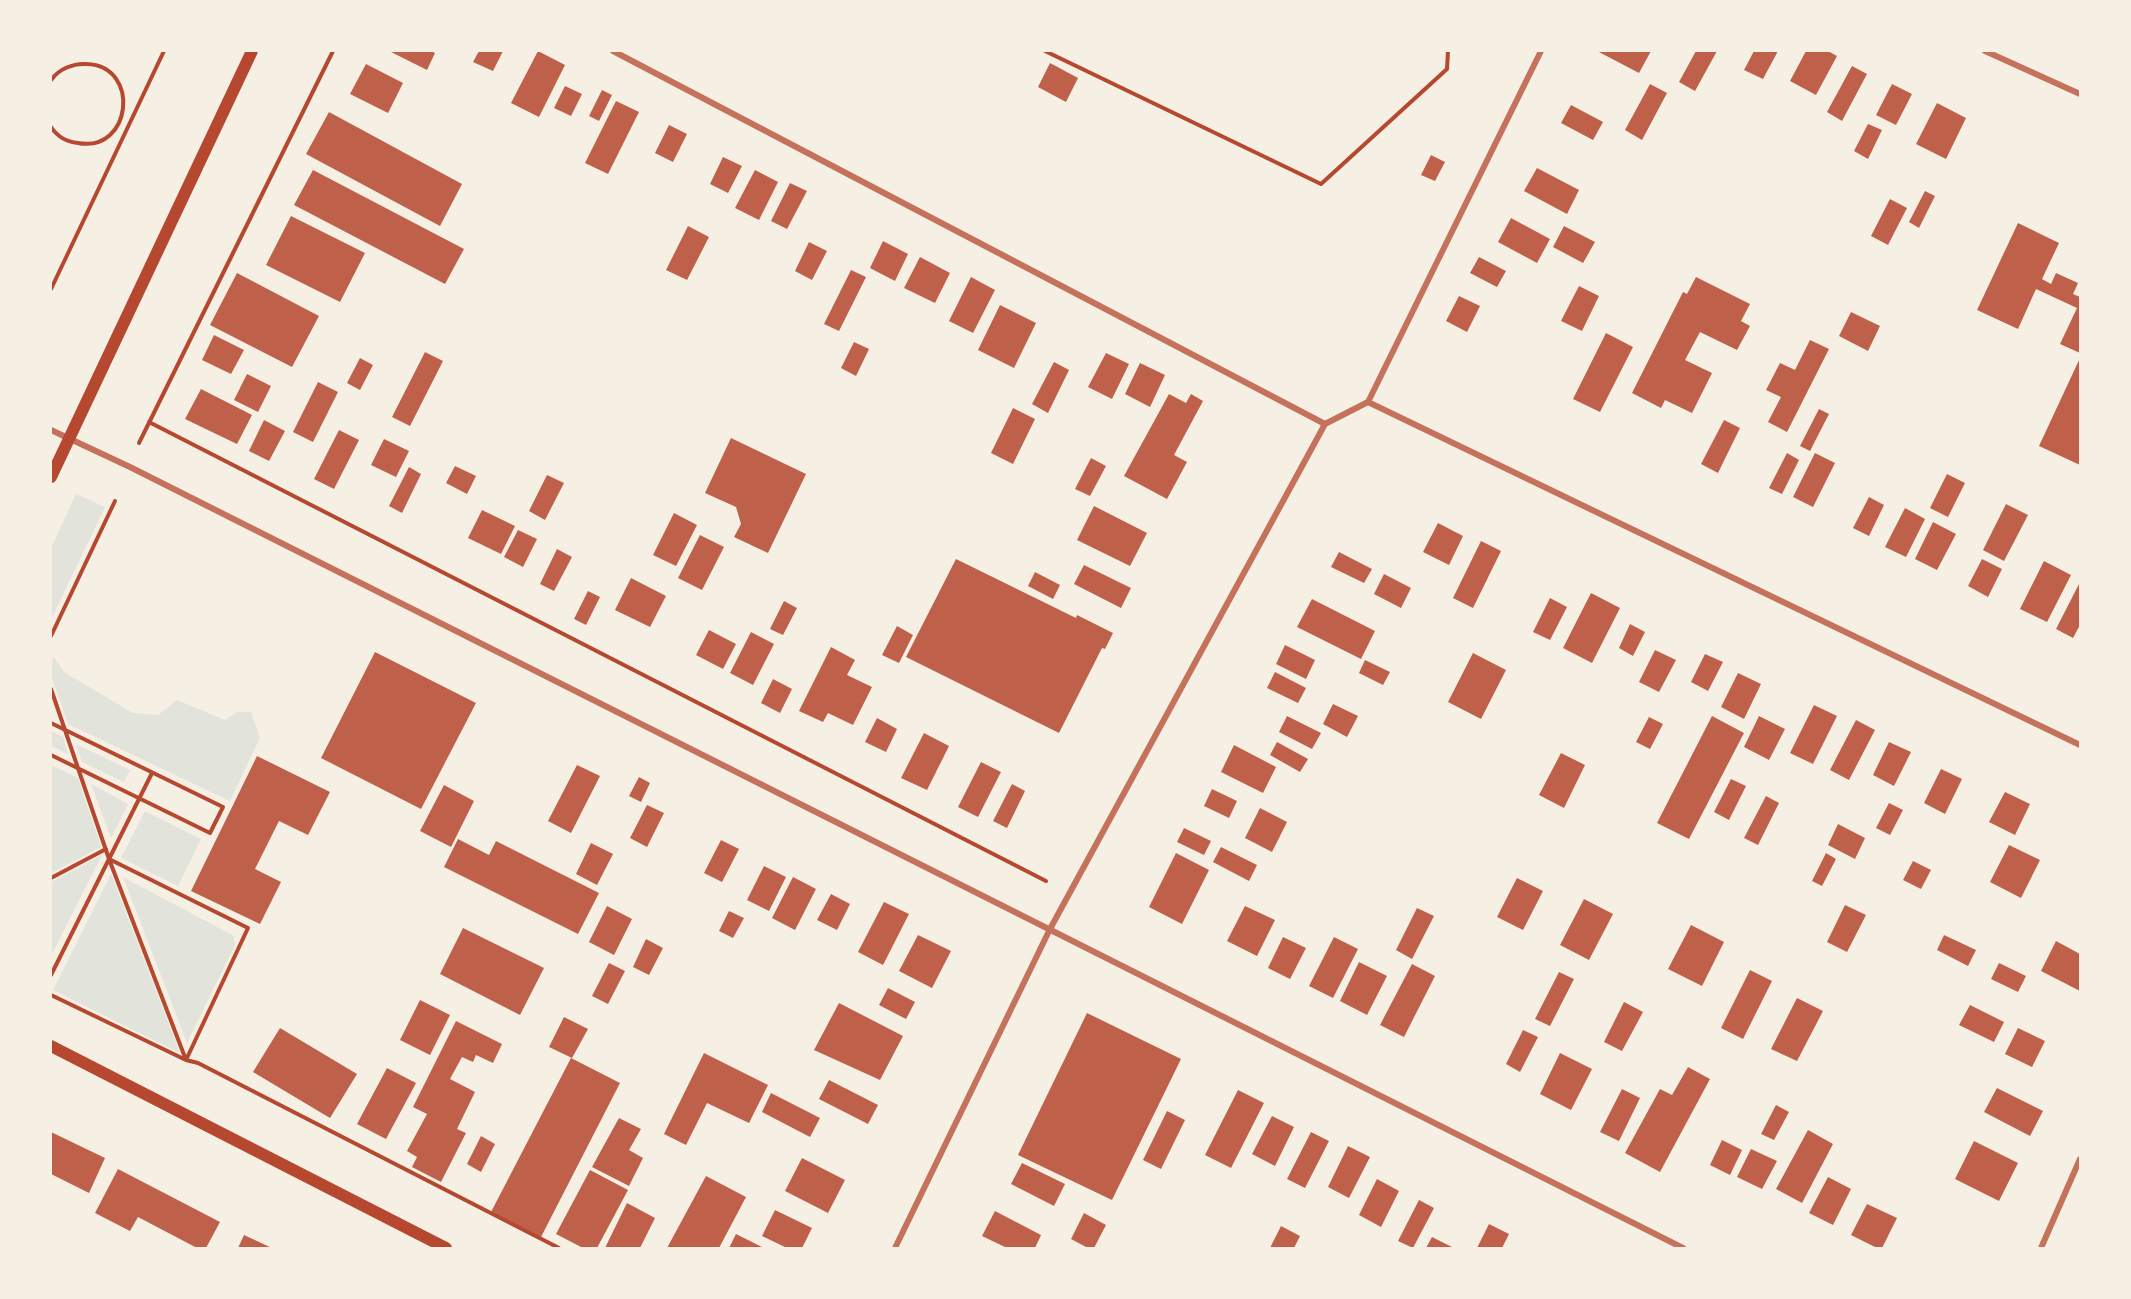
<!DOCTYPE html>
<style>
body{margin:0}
#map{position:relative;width:2131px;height:1299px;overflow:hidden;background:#f6efe4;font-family:"Alegreya Sans",sans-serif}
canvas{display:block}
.frame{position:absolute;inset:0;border:52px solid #f6efe4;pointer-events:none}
</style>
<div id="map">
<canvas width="2131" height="1299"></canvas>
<div class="frame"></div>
</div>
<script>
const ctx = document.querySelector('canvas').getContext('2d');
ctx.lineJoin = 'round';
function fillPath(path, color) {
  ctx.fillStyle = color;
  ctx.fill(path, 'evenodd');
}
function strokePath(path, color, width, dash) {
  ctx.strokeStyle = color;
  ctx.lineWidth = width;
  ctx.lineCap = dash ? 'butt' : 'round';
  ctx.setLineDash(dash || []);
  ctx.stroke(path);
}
fillPath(new Path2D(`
 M76,494l29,13 -54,113v-72z
 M53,656l11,16 69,41 25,2 19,-15 48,20 12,-8h14l9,26 -30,63 -162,-77 -17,-49z
 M51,731l12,6 5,17 -17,-8z
 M76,744l54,26 -6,12 -42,-20z
 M51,765l27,13 23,69 -50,26z
 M91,784l37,20 -17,34z
 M145,811l56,28 -23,47 -57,-28z
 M102,855l-51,101v-74z
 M111,874l69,179 -127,-63z
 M123,877l111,59 1,9 -48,98z`), '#e2e4dc');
fillPath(new Path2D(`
 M389,51h42l4,2 -8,17z
 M479,51h24l-10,20 -20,-9z
 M538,51l27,14 -26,52 -28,-14z
 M1597,51h54l-12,22z
 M1696,51h21l-22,40 -16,-9z
 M1754,51h24l-15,28 -19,-9z
 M1806,51h22l9,5 -21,39 -26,-14z
 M1050,63l28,15 -12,24 -28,-15z
 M366,64l37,19 -15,30 -38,-19z
 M1852,66l15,8 -25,47 -15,-9z
 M1650,84l17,9 -25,47 -17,-10z
 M1892,84l20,10 -16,31 -20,-10z
 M565,86l17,8 -11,22 -17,-8z
 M602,90l10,5 -13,26 -10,-5z
 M616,101l23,11 -31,62 -23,-11z
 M1937,103l29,15 -20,41 -30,-15z
 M1571,105l32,17 -10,18 -32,-17z
 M329,112l133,72 -22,42 -134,-72z
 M1868,124l14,6 -14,29 -14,-8z
 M669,125l18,9 -14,28 -18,-9z
 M1431,155l14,7 -10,19 -14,-6z
 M723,157l19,9 -14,27 -18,-9z
 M1537,168l42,22 -12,24 -43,-23z
 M313,170l151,79 -19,35 -151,-79z
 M755,170l23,12 -19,38 -24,-12z
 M790,183l17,8 -20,38 -16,-8z
 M1925,191l10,5 -16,32 -10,-6z
 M1890,199l17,9 -19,37 -17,-9z
 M291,216l74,37 -25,49 -74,-37z
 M1511,218l39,21 -13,24 -39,-21z
 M2018,223l41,20 -17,36 9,5 5,-11 22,10 -5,11 7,3v56l-20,-9 17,-36 -41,-19 -18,40 -41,-19z
 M688,226l21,11 -22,43 -21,-10z
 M1564,226l31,16 -12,21 -30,-16z
 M883,241l25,13 -13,27 -25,-13z
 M809,242l18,9 -15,29 -17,-9z
 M920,257l30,16 -15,30 -31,-15z
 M1479,257l27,14 -9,16 -27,-14z
 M851,270l15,7 -27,54 -15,-7z
 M237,273l82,43 -27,51 -82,-42z
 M971,277l24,13 -22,43 -24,-12z
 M1696,277l54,27 -9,17 9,5 -13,24 -37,-18 -15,28 27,13 -20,40 -27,-13 -4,8 -29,-15 51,-101 4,2z
 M1579,286l20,10 -17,35 -21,-10z
 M1459,296l21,10 -13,26 -21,-11z
 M1000,305l36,18 -22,45 -36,-18z
 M1851,312l29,14 -12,25 -29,-15z
 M1606,333l27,14 -33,65 -27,-13z
 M214,335l30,15 -13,24 -29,-14z
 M1810,340l19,9 -42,83 -19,-10 13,-25 -15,-7 14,-27 15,7z
 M854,342l15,7 -13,27 -15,-8z
 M425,352l18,9 -33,65 -18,-9z
 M1106,353l23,11 -17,35 -24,-12z
 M360,358l13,7 -13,25 -13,-7z
 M2080,358v107l-41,-19z
 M1054,362l15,8 -21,43 -16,-9z
 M1140,363l25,12 -15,32 -25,-13z
 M247,374l24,12 -13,26 -24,-12z
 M318,382l20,10 -25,50 -20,-10z
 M201,389l51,26 -15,29 -52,-25z
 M1169,394l17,9 5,-9 12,7 -29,54 13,7 -20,37 -43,-23z
 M1013,408l22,11 -22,45 -22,-11z
 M1819,409l10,5 -19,37 -10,-5z
 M264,420l21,11 -16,30 -20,-10z
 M1724,420l16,8 -22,45 -17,-9z
 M339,430l20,10 -25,49 -20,-10z
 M731,438l75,36 -38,79 -34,-16 7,-13 -5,-17 -31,-14z
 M384,439l25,12 -13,26 -25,-12z
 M1787,453l12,7 -17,34 -13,-6z
 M1815,453l20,10 -22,44 -20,-10z
 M1091,458l15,8 -16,30 -15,-7z
 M455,466l21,10 -9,18 -21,-11z
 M409,467l12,7 -19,39 -13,-7z
 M1947,474l18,9 -17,34 -18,-9z
 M547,475l17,8 -19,37 -16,-9z
 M1869,497l15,8 -15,31 -16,-8z
 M2006,504l22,11 -24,46 -21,-11z
 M1094,506l53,27 -17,33 -53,-26z
 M1905,508l20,11 -19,38 -21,-10z
 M482,510l33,16 -14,28 -33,-16z
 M674,513l23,12 -21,41 -23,-11z
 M1933,522l23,12 -19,36 -22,-11z
 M1438,523l25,13 -14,29 -26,-13z
 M518,530l19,9 -14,28 -19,-10z
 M700,535l24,12 -22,43 -24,-12z
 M1481,541l20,10 -28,57 -20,-10z
 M557,549l15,8 -18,34 -14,-7z
 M1339,552l33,17 -8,14 -33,-16z
 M956,559l120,59 1,-3 36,18 -8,16 -3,-1 -43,85 -153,-76z
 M1982,559l20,10 -14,28 -20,-11z
 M2044,561l27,14 -24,47 -27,-13z
 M1084,565l47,23 -10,20 -47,-24z
 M1035,572l25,13 -7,14 -25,-13z
 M1384,574l27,14 -10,20 -27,-14z
 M631,578l35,18 -16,31 -35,-17z
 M2080,582v43l-7,13 -17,-9z
 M588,591l12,6 -14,28 -12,-6z
 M1591,593l29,15 -28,55 -29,-15z
 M1550,598l17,9 -17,33 -17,-8z
 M1312,599l63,32 -14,28 -64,-32z
 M784,601l13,7 -14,27 -13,-6z
 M1630,624l15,8 -12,24 -14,-8z
 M897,626l16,9 -14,28 -17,-8z
 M709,630l27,14 -13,25 -27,-14z
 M751,632l23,12 -21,41 -23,-12z
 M1285,645l30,15 -9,19 -30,-15z
 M831,647l24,13 -8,15 25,12 -19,38 -25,-12 -5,9 -24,-11z
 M1655,650l21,10 -17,32 -20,-10z
 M375,652l101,51 -55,106 -100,-51z
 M1473,653l33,17 -25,49 -33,-17z
 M1705,654l18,8 -15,29 -17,-9z
 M1365,660l25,12 -7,13 -24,-12z
 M1275,672l31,16 -8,15 -31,-15z
 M1738,673l23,11 -17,35 -23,-12z
 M773,679l19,10 -12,24 -19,-10z
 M1333,704l25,12 -11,21 -24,-13z
 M1814,705l23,11 -24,48 -23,-11z
 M1287,716l34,17 -9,16 -33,-17z
 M1712,716l32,17 -55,106 -32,-16z
 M1759,716l26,13 -16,31 -25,-13z
 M1649,717l14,7 -13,25 -14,-7z
 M877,718l20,11 -11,23 -21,-10z
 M1856,720l19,10 -26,50 -19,-10z
 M924,733l25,13 -22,44 -26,-12z
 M1277,742l31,17 -8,13 -30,-17z
 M1889,742l22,10 -17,34 -21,-11z
 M1234,745l42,22 -13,26 -42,-21z
 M1561,753l24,12 -21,43 -25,-13z
 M257,756l73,36 -22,43 -29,-14 -24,48 26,13 -21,42 -69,-33z
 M981,762l20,10 -23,45 -20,-10z
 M577,765l23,11 -29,57 -23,-12z
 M1941,769l21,10 -17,35 -21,-11z
 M639,777l11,6 -9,19 -12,-6z
 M1731,779l15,7 -17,34 -15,-8z
 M1012,784l13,7 -18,37 -14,-7z
 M444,785l30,16 -23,46 -31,-16z
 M1212,789l25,12 -8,17 -25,-12z
 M2005,792l25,12 -15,31 -26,-13z
 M1766,796l13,7 -21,42 -14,-7z
 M1889,803l14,7 -13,25 -14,-7z
 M647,805l17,8 -17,34 -17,-9z
 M1260,808l27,14 -15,30 -27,-14z
 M1838,824l27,14 -10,21 -27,-14z
 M1184,828l27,13 -7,14 -27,-13z
 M458,839l31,16 7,-14 103,52 -21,41 -134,-67z
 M721,840l18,9 -17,33 -18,-9z
 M591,843l22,11 -16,31 -21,-11z
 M2009,845l31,15 -19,38 -31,-16z
 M1221,847l36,18 -8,16 -36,-19z
 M1176,853l33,17 -27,54 -33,-17z
 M1826,853l10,6 -14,27 -10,-5z
 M1913,861l18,9 -10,19 -18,-9z
 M764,866l22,11 -17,34 -22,-11z
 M793,877l23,12 -21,41 -23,-12z
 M1517,878l26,13 -20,39 -26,-13z
 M831,894l19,10 -13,26 -20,-10z
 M1584,899l29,15 -24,46 -29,-15z
 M884,902l25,12 -26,51 -25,-13z
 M1845,905l21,10 -19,37 -20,-10z
 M607,906l25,13 -18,36 -25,-13z
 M1245,906l30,14 -18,36 -30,-15z
 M1417,908l17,8 -22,43 -16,-9z
 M729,911l15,7 -11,20 -14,-7z
 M1691,925l33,17 -22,44 -34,-17z
 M463,928l81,40 -24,47 -80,-41z
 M918,935l33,16 -19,37 -33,-17z
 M1944,935l32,15 -8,16 -31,-16z
 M1283,937l23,11 -16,31 -22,-11z
 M1334,937l24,12 -25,49 -24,-12z
 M646,939l17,9 -14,27 -16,-8z
 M2056,941l24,13v37l-39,-20z
 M1359,962l28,14 -20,39 -27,-14z
 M609,963l16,8 -17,33 -16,-8z
 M1999,963l27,13 -8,16 -27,-13z
 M1412,964l23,12 -31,61 -24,-12z
 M1750,970l22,11 -29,58 -22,-11z
 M1559,972l15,7 -24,47 -15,-7z
 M888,988l27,14 -9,17 -27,-14z
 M1797,998l26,13 -26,50 -26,-12z
 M420,1000l30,15 -20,40 -30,-15z
 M1624,1002l19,10 -21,39 -18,-9z
 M839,1003l64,33 -23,44 -66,-30z
 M1970,1005l34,17 -10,20 -35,-17z
 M1087,1013l94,46 -69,141 -94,-45z
 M564,1017l24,12 -16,29 -23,-11z
 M456,1021l46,23 -9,19 -17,-8 -3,7 -11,-5 -12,22 25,13 -18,37 9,4 -25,49 -29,-15 5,-10 -10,-6 20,-37 -14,-7z
 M280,1028l77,46 -27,44 -77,-46z
 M2018,1028l27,13 -13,26 -27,-13z
 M1523,1030l15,7 -18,35 -14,-8z
 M704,1053l64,32 -19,38 -42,-20 -21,42 -22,-11z
 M1560,1053l32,16 -21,41 -31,-16z
 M571,1058l49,25 -79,154 -50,-25z
 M1688,1067l22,12 -50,93 -35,-19 35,-64 12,6z
 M387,1068l29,15 -30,56 -29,-15z
 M829,1080l49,25 -10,19 -49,-25z
 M1997,1088l46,23 -13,25 -46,-24z
 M1622,1089l18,9 -21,43 -19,-9z
 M1238,1090l26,13 -33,65 -26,-13z
 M771,1093l49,25 -10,19 -48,-25z
 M1776,1105l13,7 -15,28 -13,-6z
 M1167,1111l18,9 -24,49 -18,-9z
 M1272,1116l22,11 -19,39 -23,-12z
 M619,1118l22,11 -12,21 14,8 -14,28 -37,-19z
 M1808,1130l25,14 -31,59 -26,-14z
 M51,1132l54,26 -16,35 -38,-19z
 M1311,1132l18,9 -24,47 -18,-9z
 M481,1136l14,8 -14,28 -14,-8z
 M1722,1140l20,10 -12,25 -20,-10z
 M1974,1141l44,22 -19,38 -44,-22z
 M1348,1146l22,11 -21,41 -21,-11z
 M1751,1149l26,12 -15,28 -25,-12z
 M802,1158l43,22 -17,33 -43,-22z
 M1022,1163l43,21 -11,22 -43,-22z
 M118,1169l102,53 -14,26h-9l-59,-31 -8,14 -35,-18z
 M590,1170l38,20 -31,58h-14l-27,-14z
 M706,1176l40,21 -27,51h-52z
 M1828,1177l23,12 -18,36 -24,-12z
 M1377,1179l22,12 -18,36 -22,-12z
 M1419,1200l15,8 -21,40 -15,-7z
 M627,1203l28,15 -15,30h-35z
 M1867,1204l30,14 -15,30h-5l-26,-13z
 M775,1210l37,18 -10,20h-15l-25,-12z
 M995,1211l46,24 -6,13h-28l-25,-12z
 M1084,1213l22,12 -12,23h-6l-17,-9z
 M1489,1224l20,10 -7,14h-25z
 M1281,1226l19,10 -6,12h-24z
 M736,1234l28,14h-35z
 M244,1235l28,13h-34z
 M1432,1237l22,11h-28z`), '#bf614a');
strokePath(new Path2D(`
 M1045,51l276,133 126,-115 1,-18
 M51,80c8,-11 22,-17 36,-16 54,2 45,89 -9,79 -11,-1 -21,-7 -27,-16
 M51,289l113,-238
 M149,422l897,459
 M139,443l194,-392
 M51,636l64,-135
 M51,689l58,170 77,201 -135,-65
 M51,723l172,84 -13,26 -159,-78
 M109,859l139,69 -62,132 12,3 361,185
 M51,878l55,-29
 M51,975l101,-202`), '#b5482f', 4);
strokePath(new Path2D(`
 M613,51l712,373
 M1985,51l95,43
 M1368,402l712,343
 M51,430l79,37 1553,781
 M895,1248l155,-319 275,-505 43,-22 173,-351
 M2041,1248l39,-89`), '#c5725c', 6);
strokePath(new Path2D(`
 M51,477l201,-426
 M51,1046l395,202`), '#b5482f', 12);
</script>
